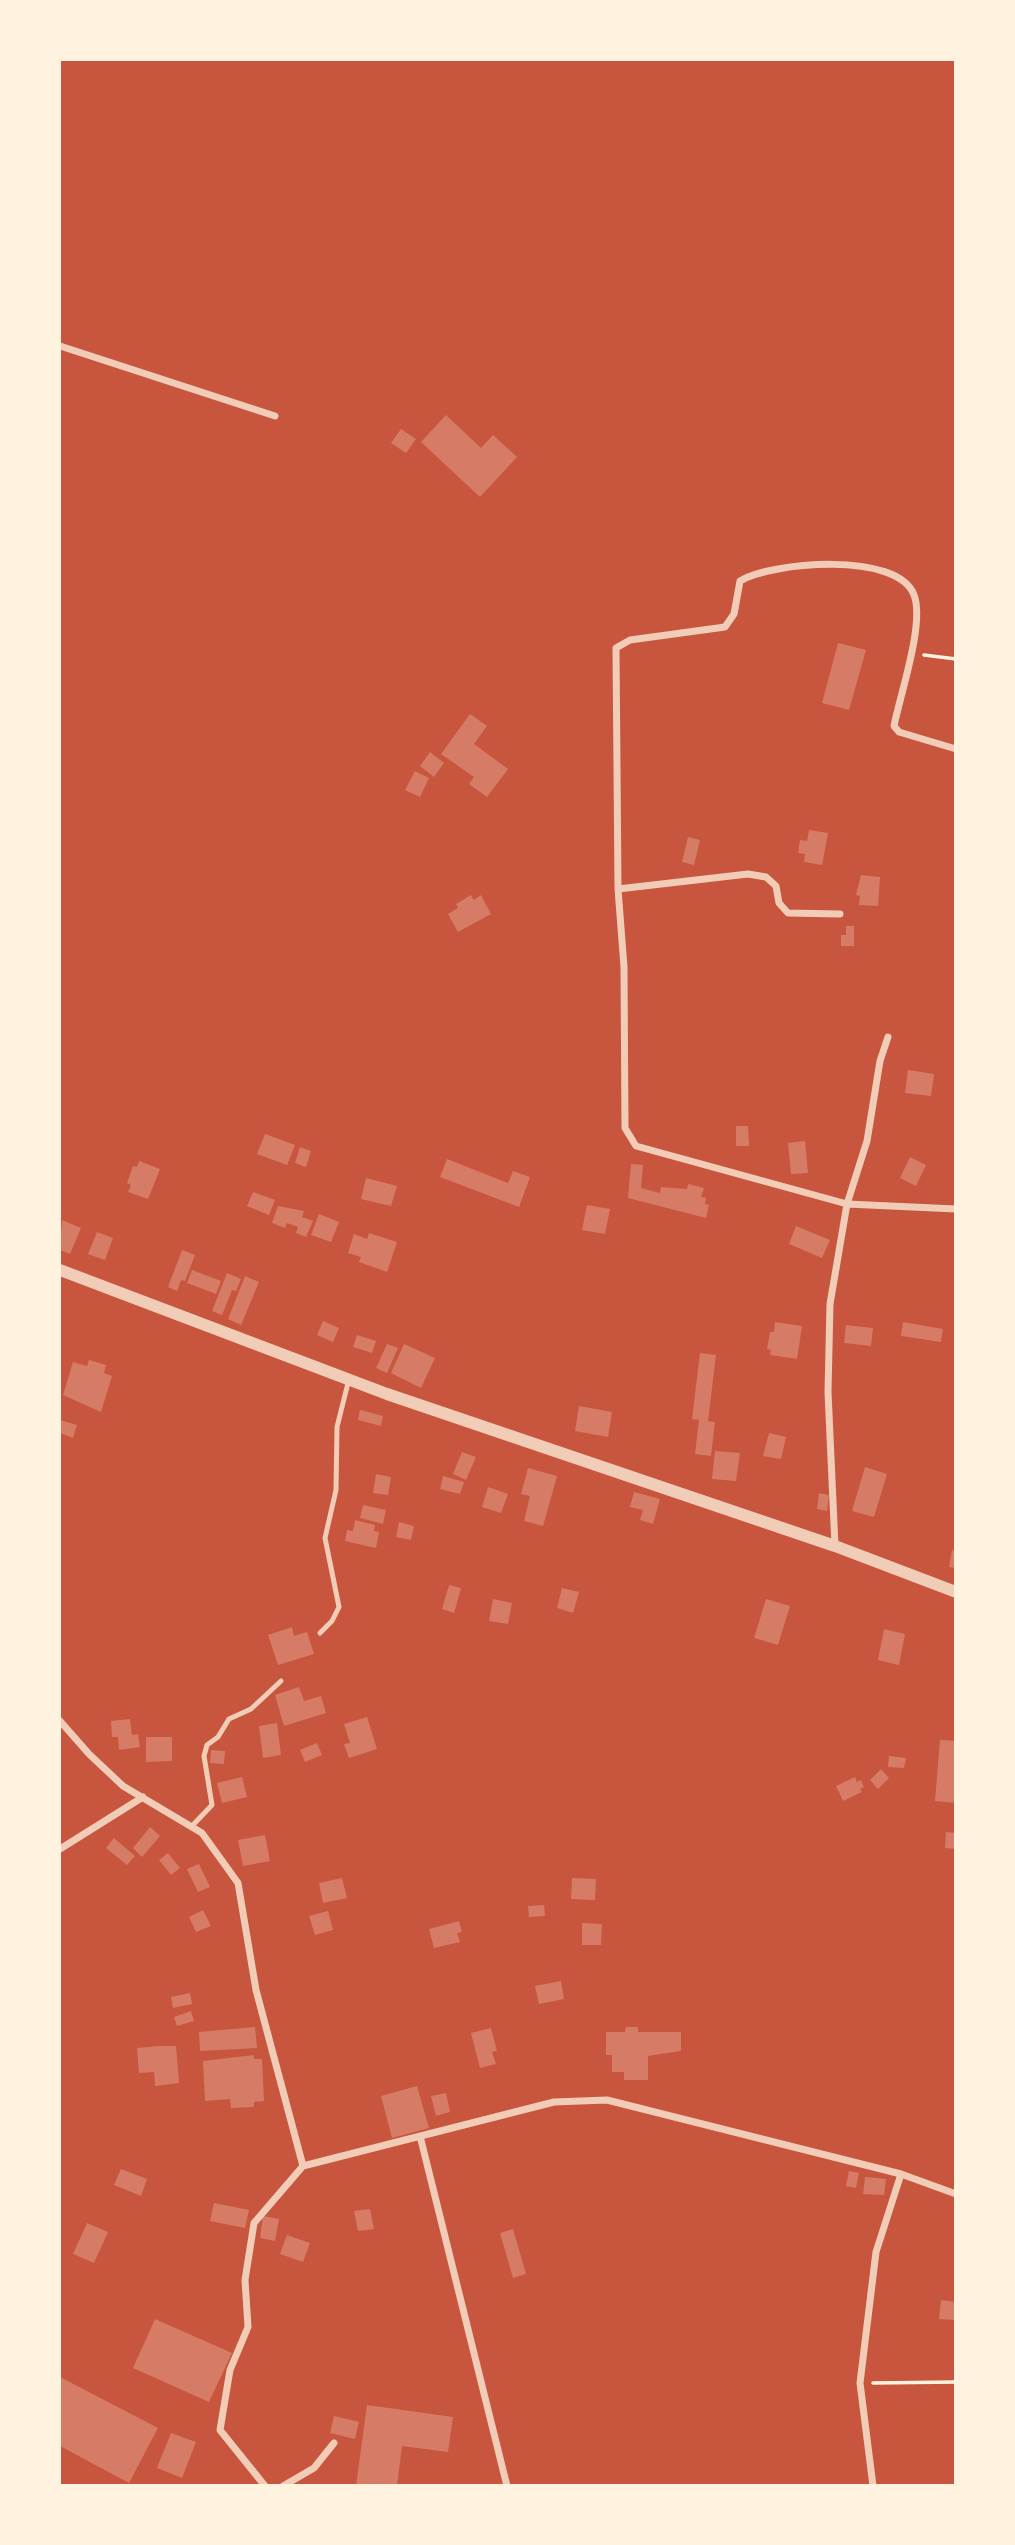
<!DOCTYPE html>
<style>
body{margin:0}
#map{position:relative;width:1015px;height:2545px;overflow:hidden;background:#c8553d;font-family:"DM Sans",sans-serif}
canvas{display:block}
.frame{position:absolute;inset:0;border:61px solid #fff3e0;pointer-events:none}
</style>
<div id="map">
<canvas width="1015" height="2545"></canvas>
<div class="frame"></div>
</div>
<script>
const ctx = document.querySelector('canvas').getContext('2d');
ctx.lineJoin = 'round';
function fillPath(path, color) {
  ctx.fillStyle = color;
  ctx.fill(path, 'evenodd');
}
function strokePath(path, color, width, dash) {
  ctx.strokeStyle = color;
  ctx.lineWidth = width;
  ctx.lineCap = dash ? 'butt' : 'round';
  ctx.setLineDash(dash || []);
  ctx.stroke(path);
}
fillPath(new Path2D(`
 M446,415l35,33 12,-13 24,22 -37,40 -59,-55z
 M401,429l15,10 -10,14 -15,-10z
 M838,643l28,7 -17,60 -27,-7z
 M470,714l17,12 -13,18 34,25 -21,28 -18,-13 5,-7 -33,-23z
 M430,752l14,11 -10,14 -14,-11z
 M415,771l14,7 -9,19 -15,-7z
 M809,830l19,3 -6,32 -18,-3 1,-8 -7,-1 2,-13 7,1z
 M688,837l12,3 -6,25 -12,-3z
 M861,875l19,2 -2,29 -19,-1 1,-9 -4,-1z
 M471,895l3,5 7,-5 10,19 -33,18 -10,-18 10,-6 -2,-4z
 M846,926h8v20h-13v-11h5z
 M908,1070l26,4 -3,22 -26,-3z
 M736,1126h12l1,20h-13z
 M265,1134l30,11 -8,20 -30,-11z
 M805,1141l3,32 -17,1 -3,-31z
 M300,1147l11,4 -5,16 -11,-4z
 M910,1157l16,8 -10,21 -16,-8z
 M447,1159l61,24 5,-12 17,6 -11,30 -79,-30z
 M139,1161l21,8 -12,30 -20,-7 3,-7 -4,-2 6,-17 4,1z
 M631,1164l12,1 -2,23 19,5 1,-6 26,2 1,-5 16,4 -3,9 5,1 -1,6 4,1 -3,13 -78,-20z
 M366,1178l31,8 -6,20 -30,-7z
 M253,1192l22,8 -6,15 -22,-9z
 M587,1205l23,4 -5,25 -23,-4z
 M278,1206l26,5 -2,6 11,4 -7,16 -10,-4 2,-6 -11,-4 -2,5 -13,-5z
 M319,1214l20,8 -8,20 -20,-7z
 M62,1220l19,8 -11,26 -10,-4z
 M796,1226l34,14 -8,18 -33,-14z
 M97,1232l16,6 -8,22 -17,-6z
 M369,1233l28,9 -10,30 -28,-10 2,-5 -13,-4 6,-19 13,5z
 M182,1250l13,5 -10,26 -4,-1 -4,11 -9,-4z
 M192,1270l29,11 -5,13 -29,-11z
 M227,1273l14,6 -5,12 -4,-1 -10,25 -10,-4z
 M245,1276l14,6 -18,43 -13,-6z
 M323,1321l16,7 -6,14 -16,-7z
 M775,1322l27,4 -5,33 -27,-4 1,-5 -4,-1 3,-17h4z
 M903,1322l40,7 -2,13 -40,-6z
 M846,1325l27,3 -2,18 -27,-3z
 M357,1335l19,6 -4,12 -19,-6z
 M387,1344l11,4 -11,25 -11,-5z
 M404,1344l31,14 -14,30 -30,-15z
 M700,1353l16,2 -8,66 7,1 -4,34 -16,-2 4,-34 -7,-1z
 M89,1360l17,5 -2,8 8,3 -11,36 -38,-17 10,-33 14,4z
 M579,1406l33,6 -4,25 -33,-6z
 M360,1410l23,6 -2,10 -23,-6z
 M60,1420l17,5 -4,13 -13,-5z
 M769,1433l17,4 -5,22 -18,-3z
 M715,1451l25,2 -4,28 -24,-2z
 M462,1452l14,5 -10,23 -13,-6z
 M865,1467l22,7 -13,43 -22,-6z
 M528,1468l29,8 -14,50 -19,-5 6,-25 -9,-2z
 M376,1474l15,3 -3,18 -15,-2z
 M443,1476l21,6 -4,12 -20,-5z
 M488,1487l20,7 -7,19 -19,-6z
 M634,1492l26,7 -7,25 -13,-4 3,-10 -13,-3z
 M819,1493l10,2 -2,16 -10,-2z
 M363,1505l23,5 -3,14 -23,-6z
 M355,1520l20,5 -1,6 5,1 -3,16 -31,-7 2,-11 6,1z
 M399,1522l15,4 -3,14 -15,-3z
 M952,1550l4,1v17l-7,-1z
 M449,1585l12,3 -7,25 -12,-4z
 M562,1588l17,4 -6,21 -16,-5z
 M493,1599l19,4 -4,21 -19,-3z
 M766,1599l24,7 -12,39 -24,-7z
 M292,1627l2,9 13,-4 7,22 -36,11 -10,-30z
 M884,1629l21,5 -6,31 -21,-5z
 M299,1687l5,14 17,-5 5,17 -42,13 -9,-31z
 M367,1717l10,32 -28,9 -5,-14 6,-1 -6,-19z
 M130,1719l2,16 6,-1 2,13 -21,3 -1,-13h-6l-1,-16z
 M277,1723l4,32 -18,3 -4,-32z
 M146,1737h26v24l-26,1z
 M940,1740l16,1v62l-21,-2z
 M317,1743l5,12 -17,7 -5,-12z
 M211,1750l14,1 -1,13 -14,-1z
 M889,1756l17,2 -2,10 -16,-1z
 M881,1769l8,9 -11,11 -8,-9z
 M242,1777l5,20 -25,6 -5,-20z
 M855,1777l2,5 4,-2 3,7 -4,2 2,3 -19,9 -7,-15z
 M150,1827l10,9 -18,21 -9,-9z
 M946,1832l10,1v16l-11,-1z
 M265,1835l5,26 -27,5 -5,-26z
 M114,1838l21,18 -8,9 -21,-17z
 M168,1853l12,15 -9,7 -12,-15z
 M199,1864l11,23 -12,5 -11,-23z
 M342,1878l5,20 -24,5 -4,-20z
 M572,1878l24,1 -1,21 -24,-1z
 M544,1905l1,11 -16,1 -1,-11z
 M203,1910l8,16 -15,6 -7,-15z
 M328,1911l5,19 -18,5 -6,-19z
 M459,1921l3,11 -5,1 3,9 -26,6 -5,-19z
 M582,1923l20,1 -1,21h-19z
 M561,1981l3,18 -25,5 -4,-18z
 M190,1993l2,11 -19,4 -2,-11z
 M191,2011l3,10 -17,5 -3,-9z
 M255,2027l2,21 -57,3 -1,-19z
 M626,2027h12v5h43v19l-33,5v24h-24v-8h-12v-17h-6v-23h19z
 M491,2028l6,23 -5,1 4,12 -16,4 -9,-35z
 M158,2046h18l3,37 -24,3 -1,-14 -15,1 -2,-25z
 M254,2055v4h8l2,42 -10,1v5l-23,1 -1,-9 -25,2 -2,-40z
 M417,2086l12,42 -37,10 -11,-42z
 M446,2093l4,19 -14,4 -5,-20z
 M121,2169l26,10 -6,17 -27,-11z
 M849,2171l10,2 -3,15 -10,-2z
 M865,2177l21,2 -2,16 -21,-1z
 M214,2203l35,7 -4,18 -35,-7z
 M370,2209l4,20 -16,2 -4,-20z
 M263,2216l16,3 -4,22 -15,-3z
 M87,2223l21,9 -14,31 -21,-9z
 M513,2229l13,45 -13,4 -13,-45z
 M287,2235l23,8 -7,19 -23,-8z
 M941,2300l15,2v18l-17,-1z
 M155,2319l77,34 -23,49 -76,-34z
 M60,2377l98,51 -29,55 -69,-37z
 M367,2405l86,12 -5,35 -46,-6 -5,40h-41z
 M334,2416l25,6 -4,17 -25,-6z
 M171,2433l25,9 -14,36 -25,-10z`), '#d67c66');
strokePath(new Path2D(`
 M924,655l32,4
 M873,2383l83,-1`), '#fff3e0', 3.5);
strokePath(new Path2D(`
 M320,1633l12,-12 7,-14 -14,-69 11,-48 1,-63 12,-48
 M191,1827l21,-22 -8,-49 3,-11 11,-8 11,-18 22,-10 30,-28`), '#f1ccb7', 5);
strokePath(new Path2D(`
 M60,346l215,70
 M618,889l6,78 1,161 11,18 211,58 109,5
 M840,914l-52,-1 -9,-10 -3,-17 -10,-9 -18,-3 -130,15 -2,-241 14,-8 95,-13 9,-13 6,-33c31,-19 158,-30 174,14 11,28 -14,100 -20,131l5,6 57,17
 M835,1546l-7,-154 2,-88 17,-100 20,-63 13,-80 8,-24
 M60,1721l29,33 34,32 79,47 36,50 18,107 47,176
 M60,1849l83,-52
 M420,2136l87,350
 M265,2486l-45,-56 10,-60 18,-43 -3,-47 9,-57 49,-57 251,-64 53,-2 294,74 55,20
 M283,2486l31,-18 20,-25
 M873,2486l-13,-103 16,-131 25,-78`), '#f1ccb7', 7);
strokePath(new Path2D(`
 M60,1270l327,124 448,152 121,46`), '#f1ccb7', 12);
</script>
